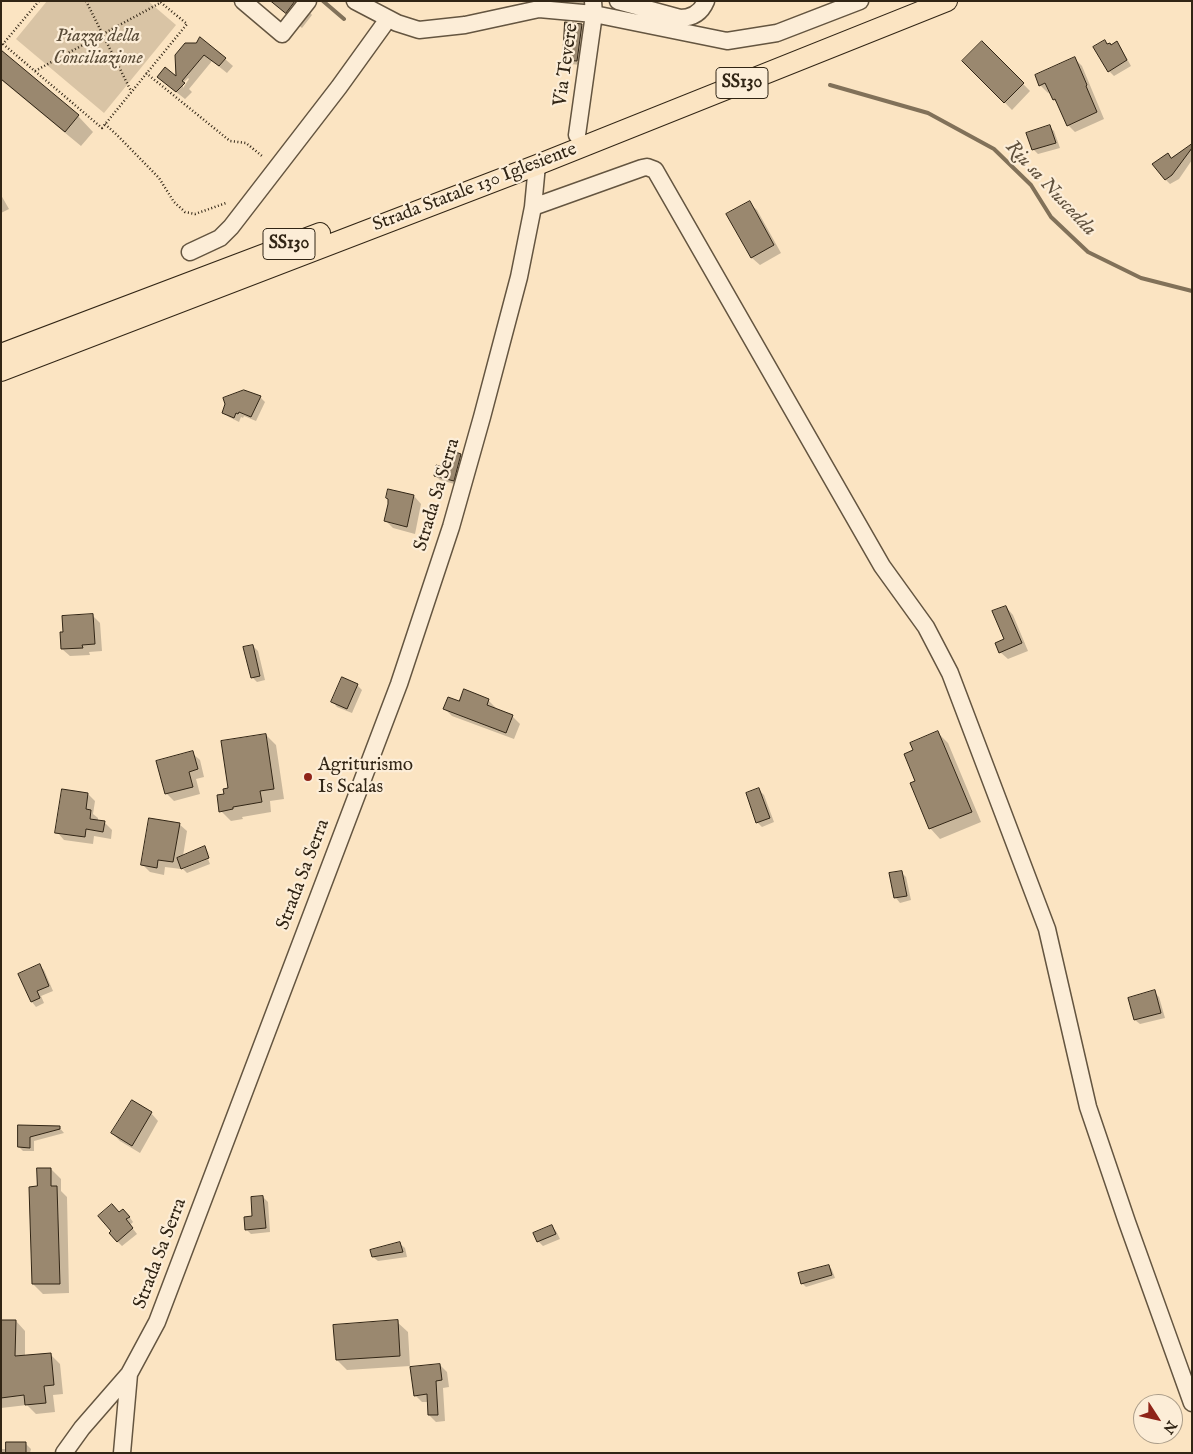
<!DOCTYPE html>
<style>
body{margin:0}
#map{position:relative;width:1193px;height:1454px;overflow:hidden;background:#fbe4c2;font-family:"IM FELL English",serif}
canvas{display:block}
.frame{position:absolute;inset:0;border:2px solid #312515;pointer-events:none}
.north{position:absolute;left:1133px;top:1394px;width:50px;height:50px;box-sizing:border-box;background:#fcedd7;border:1px solid #ab9d89;border-radius:50%;rotate:125deg;font-size:14px;font-weight:700;line-height:20px;text-align:center;color:#312515}
.north::after{content:'';display:block;margin:auto;width:18px;height:22px;background:#8f2418;clip-path:polygon(50% 0,100% 100%,50% 72%,0 100%)}
</style>
<div id="map">
<canvas width="1193" height="1454"></canvas>
<div class="frame"></div>
<div class="north">N</div>
</div>
<script>
const ctx = document.querySelector('canvas').getContext('2d');
ctx.lineJoin = 'round';
function fillPath(path, color) {
  ctx.fillStyle = color;
  ctx.fill(path, 'evenodd');
}
function strokePath(path, color, width, dash) {
  ctx.strokeStyle = color;
  ctx.lineWidth = width;
  ctx.lineCap = dash ? 'butt' : 'round';
  ctx.setLineDash(dash || []);
  ctx.stroke(path);
}
function label(font, color, halo, rows, align = 'center') {
  ctx.font = font + ' "IM FELL English",serif';
  ctx.lineWidth = 4.5;
  ctx.setLineDash([]);
  ctx.textBaseline = 'middle';
  ctx.strokeStyle = halo;
  ctx.fillStyle = color;
  for (const [text, x, y, turn = 0] of rows) {
    ctx.save();
    ctx.translate(x, y);
    ctx.rotate((+turn || 0) * Math.PI / 180);
    ctx.textAlign = isNaN(turn) ? turn : align;
    if (halo) ctx.strokeText(text, 0, 0);
    ctx.fillText(text, 0, 0);
    ctx.restore();
  }
}
fillPath(new Path2D(`
 M47,1h101l28,24 -72,88 -88,-74z`), '#d9c4a5');
fillPath(new Path2D(`
 M270,1h30l12,14 -10,13z
 M546,1h38v6l-33,-1z
 M567,24l15,1 5,5 -5,35 -13,-1 -5,-5z
 M982,42l48,49 -18,19 -48,-49z
 M1117,43l4,5 10,18 -17,10 -5,-5 -1,-26 3,1z
 M185,44l40,15 8,7 -6,7 -15,-12 -23,28 3,3 -7,7 -19,-15 12,-5zM188,78l1,1 -6,9v-5z
 M1,52l77,64 15,16 -12,14 -80,-66z
 M1074,58l8,8 22,53 -29,13 -7,-7 -10,-21 -4,-4 -4,-8 -2,1 -8,-8z
 M1049,126l5,5 6,17 -22,6 -5,-5z
 M1192,146v14l-13,19 -9,5 -4,-4 6,-21z
 M1,195l8,14 -8,4z
 M749,203l8,7 24,43 -21,12 -8,-7 -24,-43z
 M260,397l5,5 -9,19 -12,-5 -1,2 -2,-1 -2,5 -10,-5 -5,-4z
 M461,455l4,5 -7,25 -18,-5 -5,-5 11,-5z
 M414,496l7,8 -6,30 -22,-6 -7,-7 4,-20 -3,-3z
 M1006,607l7,8 15,36 -20,8 -8,-7 6,-12z
 M92,615l8,8 2,28 -13,1 1,3 -20,1 -8,-7z
 M253,646l5,5 7,29 -8,2 -5,-5z
 M357,685l5,5 -10,23 -15,-6 -4,-5z
 M488,700l8,8 -1,1 17,7 8,8 -6,15 -62,-23 -7,-7 14,-6z
 M938,733l10,10 33,79 -41,17 -10,-11 -13,-47 -2,-30z
 M266,735l10,10 8,54 -14,2 1,11 -29,5 1,2 -12,2 -10,-10 4,-16z
 M192,753l8,7 4,17 -8,2 4,15 -26,7 -8,-8z
 M759,790l5,5 10,27 -12,5 -5,-5z
 M88,794l7,7 -2,13 5,4v3l6,1 8,8 -1,9 -17,-3 -1,8 -29,-4 -7,-8z
 M179,824l8,7 -4,25 21,-8 5,5 1,3 -2,-4h-3l-22,15v2l-2,-2v2l-16,-2 -1,8 -14,-3 -7,-7z
 M208,859l2,5 -23,9 -4,-4z
 M901,872l5,5 5,23 -11,3 -4,-5z
 M39,965l5,5 9,21 -12,5 3,7 -8,4 -4,-5z
 M1154,992l5,5 6,21 -25,6 -5,-4z
 M151,1113l7,8 -18,32 -20,-12 -8,-8z
 M19,1126l40,1 5,6 -30,8v10h-11l-4,-4z
 M51,1169l10,10v12l6,6 2,96 -26,1 -10,-10 5,-96z
 M263,1197l5,5 2,30 -19,2 -5,-5z
 M120,1213l8,2 5,7 -3,3 7,9 -15,12 -5,-5 -4,-9z
 M551,1226l5,5 4,8 -17,7 -5,-5z
 M400,1244l5,4 2,9 -29,4 -5,-4z
 M829,1266l3,4 3,8 -29,9 -4,-4z
 M1,1321h15l9,10v26l25,-3 10,10 3,30 -10,1 2,17 -19,2 -9,-9 -26,3z
 M397,1322l11,10 2,34 -63,4 -10,-10z
 M440,1365l7,7 2,15 -6,1 2,33 -9,1 -7,-7 -1,-13h-6l-7,-7z
 M26,1444l5,5 -1,4h-29v-4h6z`), '#0003');
strokePath(new Path2D(`
 M323,1l21,18
 M830,85l98,28 66,36 37,36 20,32 37,35 53,26 51,13`), '#817159', 4);
const building = new Path2D(`
 M271,1h24l-9,12z
 M565,22l17,2 -5,37 -14,-1z
 M200,37l26,21 -7,8 -15,-11 -22,26 3,2 -9,9 -19,-15 8,-10 11,9 -1,-21 10,-12h11z
 M1105,40l2,4 3,-1 1,2 6,-4 10,19 -19,12 -15,-25z
 M982,41l42,42 -20,20 -42,-42z
 M1,50l78,65 -14,17 -64,-53z
 M1075,57l12,28 -1,1 11,26 -30,14 -12,-27 -2,1 -8,-17 -6,3 -4,-11z
 M1050,125l6,18 -24,7 -6,-17z
 M1192,144v4l-20,27 -7,5 -13,-16 16,-11 3,5z
 M750,201l24,44 -23,13 -25,-44z
 M244,390l17,6 -10,21 -12,-5 -1,2 -2,-1 -2,5 -12,-5 3,-9 -2,-6z
 M450,450l11,4 -7,27 -20,-5 2,-11 10,3z
 M388,489l26,6 -7,32 -23,-6 4,-17v-5l-2,-1z
 M1006,606l16,37 -23,10 -4,-10 9,-4 -12,-28z
 M93,614l2,30 -13,1 1,3 -22,1 -1,-17h3l-1,-16z
 M253,645l7,31 -9,2 -8,-31z
 M342,677l16,7 -11,25 -16,-7z
 M464,689l25,10 -2,6 26,10 -7,18 -63,-24 5,-12 11,4z
 M938,731l34,81 -43,17 -19,-46 5,-2 -11,-27 9,-4 -3,-7z
 M266,734l8,55 -14,2 2,11 -29,5v2l-14,3 -2,-17 7,-1 -1,-5 5,-1 -7,-47z
 M193,751l5,18 -9,3 4,15 -28,7 -9,-33z
 M759,788l11,30 -14,5 -10,-30z
 M62,789l26,4 -2,16 5,1 -1,9 15,2 -2,11 -17,-3 -1,8 -30,-4z
 M149,818l31,5 -7,39 -15,-2 -1,8 -16,-3z
 M205,846l4,12 -28,11 -4,-11z
 M902,871l5,25 -13,2 -5,-25z
 M40,964l9,22 -12,5 3,7 -9,4 -13,-28z
 M1155,990l6,23 -27,7 -6,-22z
 M132,1100l20,12 -20,34 -21,-13z
 M18,1125l42,1v3l-30,8v11l-12,-1z
 M37,1168h14v18h6l3,98h-28l-3,-97 8,-1z
 M263,1196l3,32 -21,2 -1,-13 8,-1 -1,-19z
 M112,1204l7,8 4,-3 7,8 -4,2 7,9 -16,14 -8,-9 2,-2 -13,-15z
 M552,1225l4,9 -19,8 -4,-9z
 M400,1242l3,10 -31,5 -2,-7z
 M829,1265l3,10 -31,9 -3,-11z
 M1,1320h15l-1,36 36,-3 3,32 -10,1 2,17 -21,2 -1,-10 -23,3z
 M398,1320l2,36 -64,4 -3,-35z
 M440,1364l2,16 -6,1 2,34h-10l-1,-21 -13,2 -4,-29z
 M6,1442h20v11h-20z`);
fillPath(building, '#9a886f');
strokePath(building, '#312515', 1);
const minor = new Path2D(`
 M243,1l39,33 26,-33
 M355,1l42,22 22,7 46,-5 74,-16 55,5 133,27 50,-8 83,-32
 M618,1l62,17c12,0 21,-5 26,-17
 M577,135l17,-121 -1,-13
 M533,207l109,-39 5,-1 8,3 227,396 44,61 24,46 97,256 41,178 39,115 65,181
 M190,252l30,-14 11,-11 108,-140 49,-68
 M64,1453l18,-25 47,-54 28,-52 242,-638 52,-157 31,-110 37,-140 14,-70 4,-42
 M122,1453l7,-79`);
const major = new Path2D(`
 M1,354l319,-121
 M1,371l536,-206 410,-164`);
strokePath(minor, '#645540', 19);
strokePath(major, '#312515', 22);
strokePath(new Path2D(`
 M39,1l-36,43 99,84 85,-104 -28,-23
 M86,1l45,90
 M35,71l125,-68
 M146,73l84,68 16,2 16,13
 M105,124l14,13 40,41 15,24 11,10 10,2 31,-11`), '#312515', 2.5, [1, 2.5]);
strokePath(minor, '#fcedd7', 16);
strokePath(major, '#fbe4c2', 20);
for (const [x, y, r, color] of [
 [308,777,5,"#8f2418"]
]) {
  const dot = new Path2D();
  dot.arc(x, y, r, 0, 2 * Math.PI);
  ctx.fillStyle = color;
  ctx.fill(dot);
  strokePath(dot, '#fcedd7', 2);
}
for (const [x, y, w] of [
 [742,83,52],
 [289,244,52]
]) {
  const box = new Path2D();
  box.roundRect(x - w / 2, y - 15.5, w, 31, 4);
  ctx.fillStyle = '#fcedd7';
  ctx.fill(box);
  strokePath(box, '#312515', 1);
}
label('bold 18px', '#312515', null, [
 ["SS130",742,83],
 ["SS130",289,244]
]);
label('italic 19px', '#5b4d39', '#fcedd7', [
 ["Piazza della",98,37],
 ["Conciliazione",98,59]
]);
label('19px', '#312515', '#fcedd7', [
 ["Via Tevere",567,65,-82],
 ["Strada Statale 130 Iglesiente",475,188,-21],
 ["Strada Sa Serra",438,495,-73],
 ["Strada Sa Serra",304,875,-69],
 ["Strada Sa Serra",161,1254,-69]
]);
label('19px', '#312515', '#fcedd7', [
 ["Agriturismo",318,766],
 ["Is Scalas",318,788]
], 'left');
label('italic 20px', '#60513d', '#fcedd7', [
 ["Riu sa Nuscedda",1050,189,47]
]);
</script>
